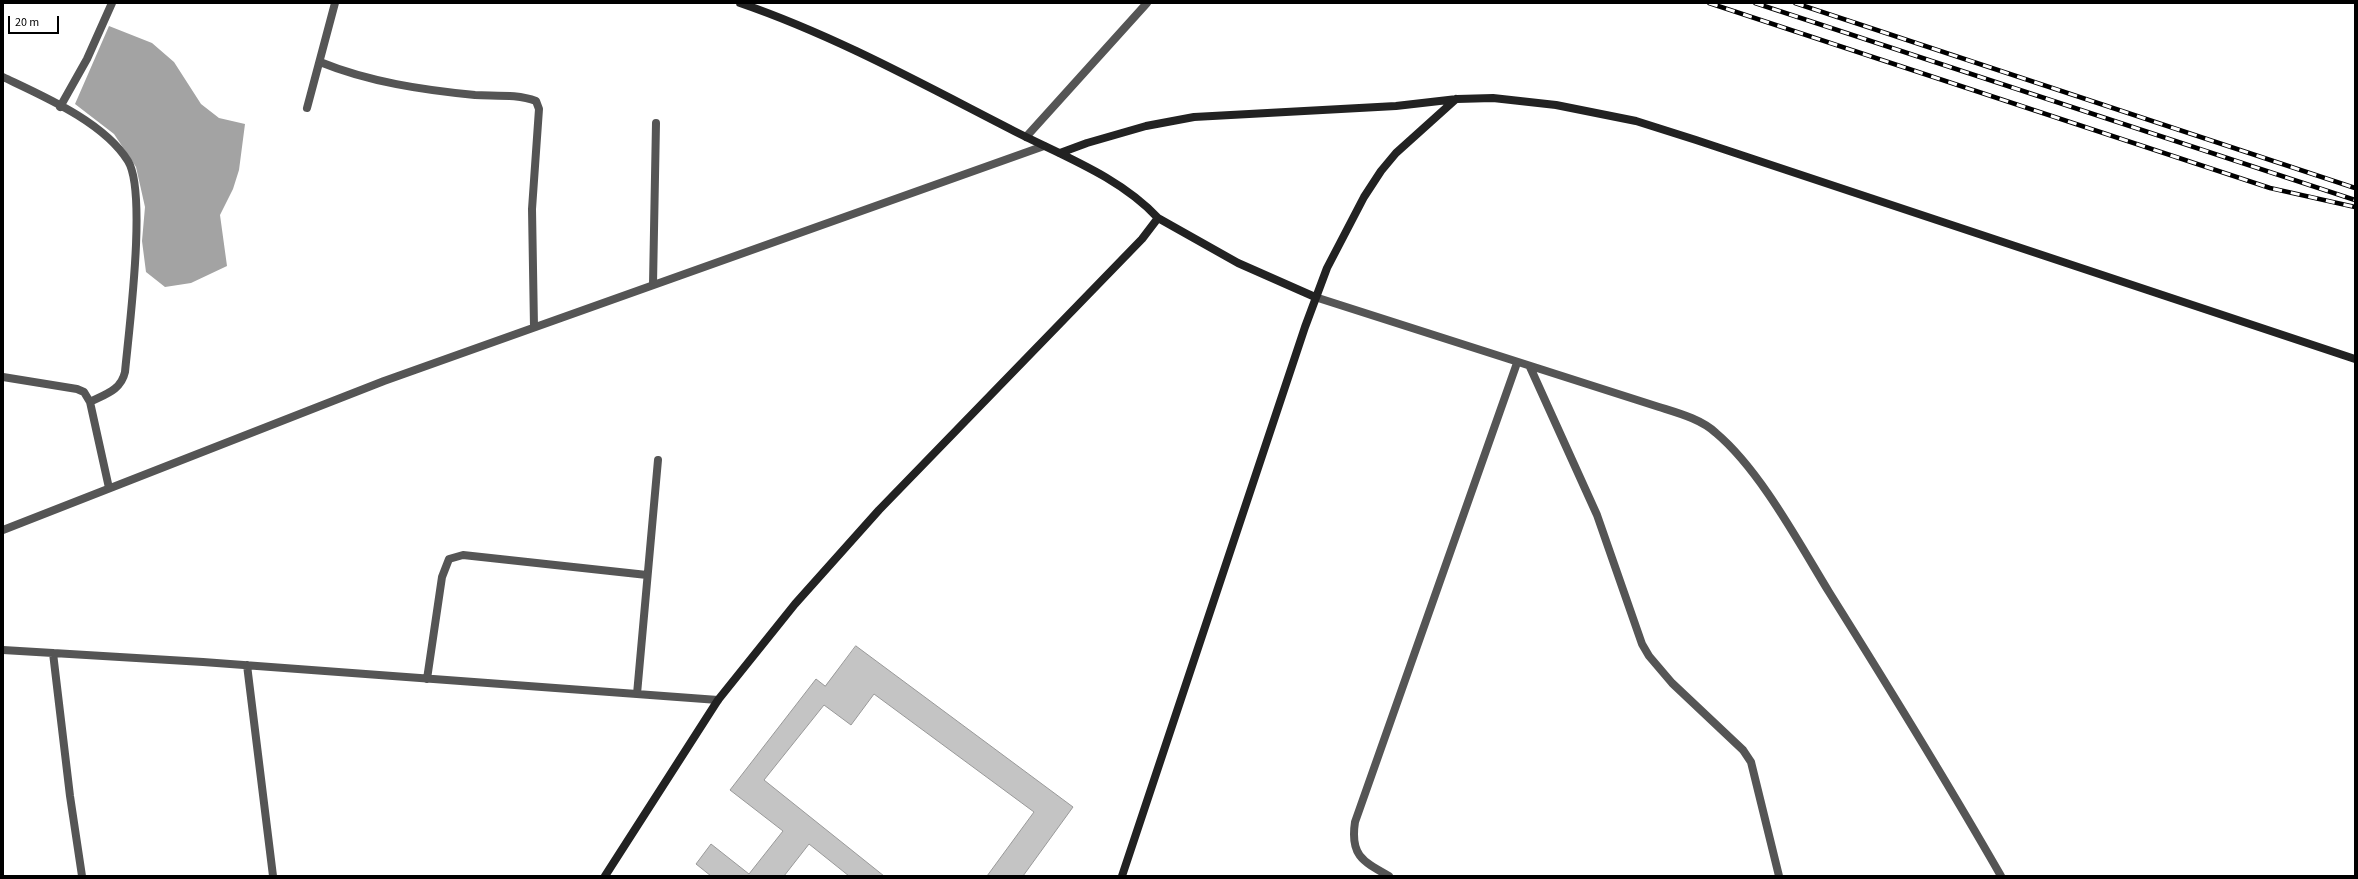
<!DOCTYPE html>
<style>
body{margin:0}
#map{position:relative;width:2358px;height:879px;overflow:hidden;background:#fff;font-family:"Source Sans 3",sans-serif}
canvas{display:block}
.frame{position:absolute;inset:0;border:4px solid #000;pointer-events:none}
.scale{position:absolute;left:8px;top:16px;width:51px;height:18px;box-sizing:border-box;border:2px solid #000;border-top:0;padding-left:5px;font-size:12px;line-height:14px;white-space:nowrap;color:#000;-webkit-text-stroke:3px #fff;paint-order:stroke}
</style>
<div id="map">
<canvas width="2358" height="879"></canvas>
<div class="frame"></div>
<div class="scale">20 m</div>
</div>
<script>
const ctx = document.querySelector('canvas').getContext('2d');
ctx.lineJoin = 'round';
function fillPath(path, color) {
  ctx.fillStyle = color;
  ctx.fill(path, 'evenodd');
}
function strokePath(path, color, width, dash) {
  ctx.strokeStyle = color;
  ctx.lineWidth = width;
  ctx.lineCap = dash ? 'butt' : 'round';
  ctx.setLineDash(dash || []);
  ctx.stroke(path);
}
fillPath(new Path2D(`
 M109,26l43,17 22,19 27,42 18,14 26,6 -6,46 -6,19 -13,26 7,51 -36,17 -26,4 -19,-15 -4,-31 3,-34 -9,-40 -22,-33 -39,-30z`), '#a3a3a3');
const building = new Path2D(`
 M856,646l217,161 -50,69h-36l47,-64 -160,-118 -23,31 -27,-20 -60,75 120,96h-35l-40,-32 -25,32h-73l-15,-12 15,-20 38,30 34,-43 -53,-41 86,-111 9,7z`);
fillPath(building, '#c4c4c4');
strokePath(building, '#999', 1);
strokePath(new Path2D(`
 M1026,137l121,-134
 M1315,297l344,110c19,6 42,12 57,26 44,37 83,110 113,159 59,94 117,188 172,284
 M1530,367l67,148 45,129 7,12 23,27 71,67 8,12 28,114
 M3,650l200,12 515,38
 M53,653l17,143 12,80
 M247,665l26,211
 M427,679l15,-102 7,-18 14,-4 184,20
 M637,694l21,-234
 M1389,876c-27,-15 -39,-21 -34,-54l162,-459`), '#555', 8);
strokePath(new Path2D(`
 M320,62c49,20 103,28 155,33 20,1 43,-1 61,6l3,8 -7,100 2,118
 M3,77c40,19 101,45 125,84 19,31 1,168 -3,211 -4,18 -19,22 -35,30
 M60,107l27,-48 25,-56
 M307,108l28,-105
 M653,284l3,-161
 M3,377l74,12 7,3 6,10 19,86
 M3,530l381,-149 660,-235`), '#555', 8);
strokePath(new Path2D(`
 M1060,153l27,-10 59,-17 48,-9 202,-11 61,-7 36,-1 63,7 80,16 60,19 659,219
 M1158,218l80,45 77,34
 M605,876l113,-176 77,-96 84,-94 263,-271 16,-21c-38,-41 -95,-62 -144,-87 -90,-46 -178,-95 -274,-128
 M1122,876l183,-549 22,-59 37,-71 17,-26 15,-18 60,-54`), '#222', 8);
const rail = new Path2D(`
 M1709,3l561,185 85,19
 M1755,3l600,197
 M1795,3l560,185`);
strokePath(rail, '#000', 4.5);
strokePath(rail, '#fff', 3, [9]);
</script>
